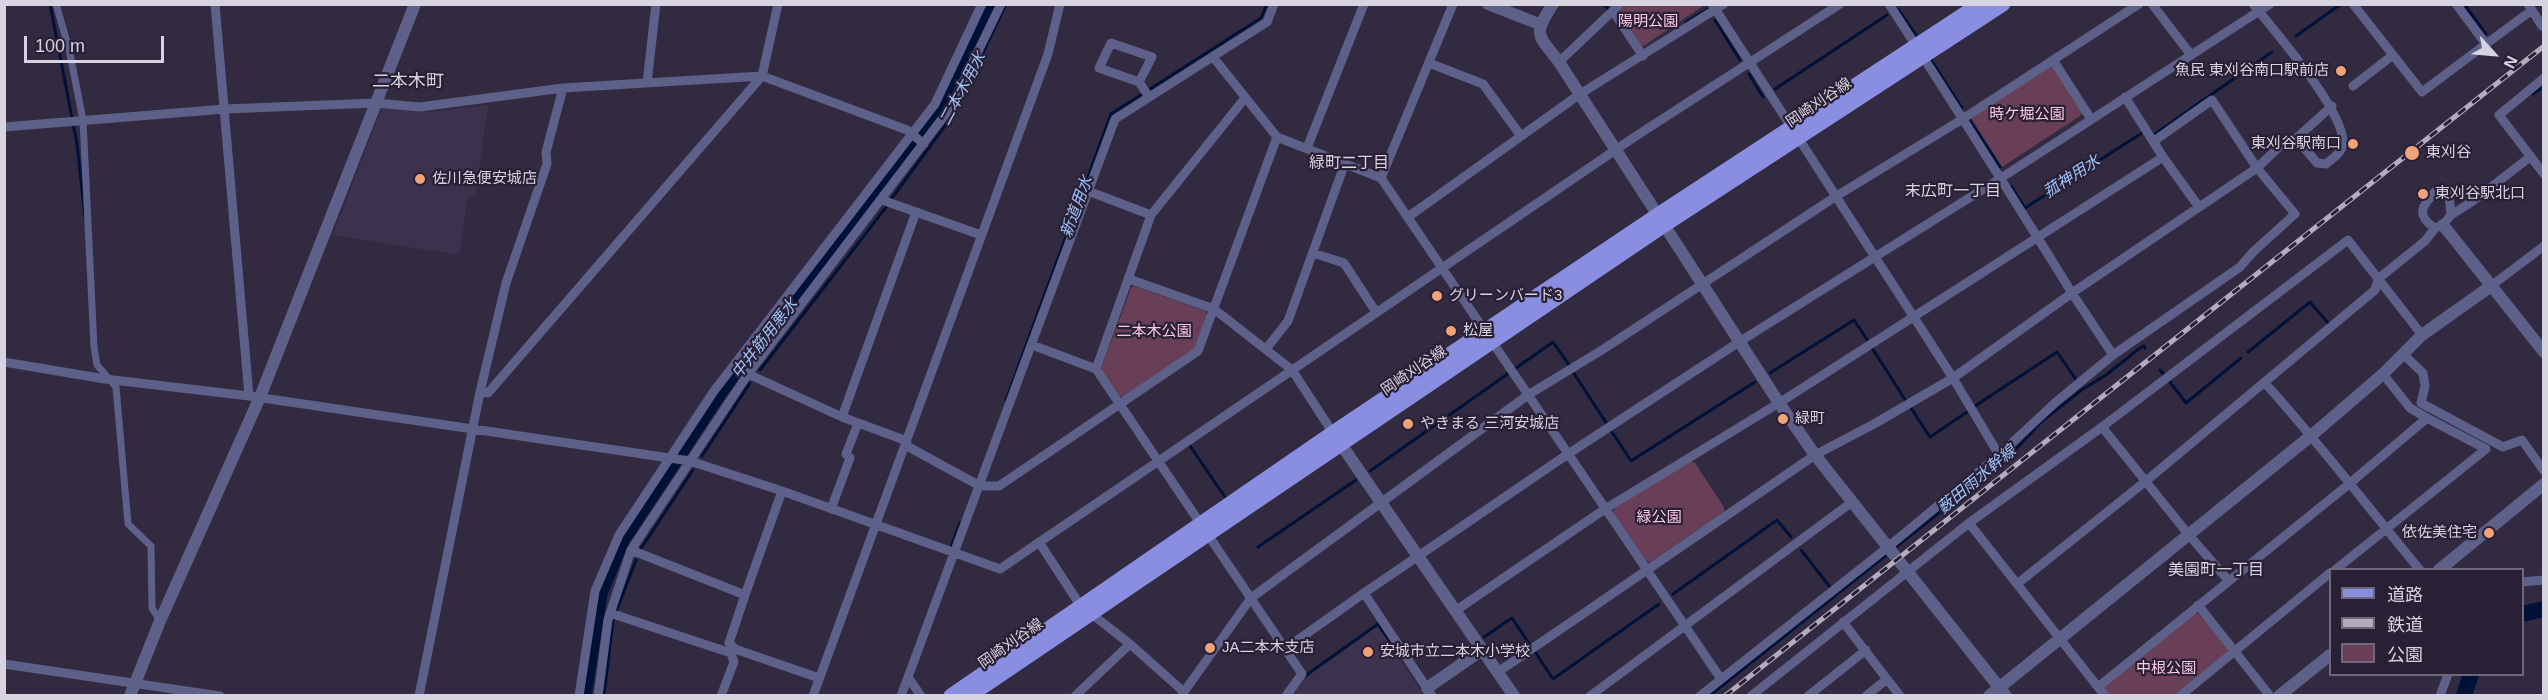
<!DOCTYPE html>
<meta charset="utf-8">
<style>
body{margin:0}
#map{position:relative;width:2548px;height:700px;overflow:hidden;background:#322a40;font-family:Helvetica,"Noto Sans JP",sans-serif}
canvas{display:block}
.frame{position:absolute;inset:0;border:6px solid #d8d3e1;pointer-events:none}
.legend{position:absolute;left:2329px;top:568px;width:195px;height:108px;box-sizing:border-box;background:#292035;border:2px solid #6f687a;margin:0;padding:8px 10px;list-style:none;font-size:18px;color:#d8d3e1}
.legend li{display:flex;align-items:center;gap:12px;height:30px}
.legend b{width:30px;border:2px solid #6f687a}
.north{position:absolute;left:2464px;top:24px;width:60px;height:60px;-webkit-text-stroke:4px #292035;paint-order:stroke;rotate:116deg;font-size:16px;font-weight:700;line-height:24px;text-align:center;color:#d8d3e1}
.north::after{content:'';display:block;margin:auto;width:21px;height:27px;background:#d8d3e1;clip-path:polygon(50% 0,100% 100%,50% 72%,0 100%)}
.scale{position:absolute;left:24px;top:36px;width:140px;height:27px;box-sizing:border-box;border:3px solid #d8d3e1;border-top:0;padding-left:8px;font-size:18px;line-height:21px;white-space:nowrap;color:#d8d3e1;-webkit-text-stroke:4px #292035;paint-order:stroke}
</style>
<div id="map">
<canvas width="2548" height="700"></canvas>
<div class="frame"></div>
<ul class="legend">
<li><b style="height:8px;background:#8a8ee0"></b>道路</li>
<li><b style="height:8px;background:#b2acbc"></b>鉄道</li>
<li><b style="height:16px;background:#683f57"></b>公園</li>
</ul>
<div class="north">N</div>
<div class="scale">100 m</div>
</div>
<script>
const ctx = document.querySelector('canvas').getContext('2d');
ctx.lineJoin = 'round';
function fillPath(path, color) {
  ctx.fillStyle = color;
  ctx.fill(path, 'evenodd');
}
function strokePath(path, color, width, dash) {
  ctx.strokeStyle = color;
  ctx.lineWidth = width;
  ctx.lineCap = dash ? 'butt' : 'round';
  ctx.setLineDash(dash || []);
  ctx.stroke(path);
}
function label(font, color, halo, rows, align = 'center') {
  ctx.font = font + ' Helvetica,"Noto Sans JP",sans-serif';
  ctx.lineWidth = 4.5;
  ctx.setLineDash([]);
  ctx.textBaseline = 'middle';
  ctx.strokeStyle = halo;
  ctx.fillStyle = color;
  for (const [text, x, y, turn = 0] of rows) {
    ctx.save();
    ctx.translate(x, y);
    ctx.rotate((+turn || 0) * Math.PI / 180);
    ctx.textAlign = isNaN(turn) ? turn : align;
    if (halo) ctx.strokeText(text, 0, 0);
    ctx.fillText(text, 0, 0);
    ctx.restore();
  }
}
fillPath(new Path2D(`
 M488,105l-13,92 -7,-1 -9,59 -126,-20 49,-128 47,5z
 M1377,626l47,69h-131l14,-18z`), '#3d324e');
fillPath(new Path2D(`
 M1706,4l-64,43 -23,-36 7,-6z
 M2050,66l4,1 29,45 -3,4 -78,51 -31,-49z
 M1134,286l71,25 2,4 -12,34 -70,48 -5,-1 -18,-25v-5l29,-78z
 M1690,461l5,2 29,44v5l-74,50 -4,-1 -33,-49 2,-4z
 M2194,613l5,1 29,35 -1,3 -53,43h-66l-4,-5 1,-4z`), '#683f57');
strokePath(new Path2D(`
 M50,4l27,140 8,74
 M1604,4l4,5
 M2464,4l22,30
 M1898,9l18,26
 M1715,20l25,40
 M1686,22l22,-13
 M2296,36l45,-32
 M1931,60l31,48
 M1749,74l14,23
 M1775,89l112,-74
 M2533,94l11,-8
 M1969,119l31,48
 M2155,134l117,-82
 M2011,186l14,22 117,-75
 M892,198l61,-83 53,-111
 M1872,348l34,53
 M2248,352l62,-50 19,22
 M1516,368l37,-26 16,23
 M760,370l127,-164
 M2160,370l5,6
 M1573,372l34,52
 M1770,373l84,-53 14,21
 M2170,382l16,21 55,-45
 M2083,389l23,-14 34,-27 4,-2 1,2
 M1006,400l105,-286 150,-96 6,-14
 M1975,406l82,-54 20,29
 M1911,408l19,29 37,-25
 M1612,432l19,29 124,-79
 M1190,446l35,51
 M702,456l48,-73
 M1370,471l139,-98
 M1897,546l108,-85 37,-40 41,-32
 M951,547l9,-24
 M1258,547l98,-67
 M640,550l53,-80
 M1801,550l29,37
 M1673,594l104,-74 14,17
 M616,612l20,-52
 M1484,637l28,-19 18,27
 M1535,652l18,27 106,-75
 M1305,676l73,-52 23,33
 M604,696l9,-76
 M1709,696l176,-140`), '#001138', 3);
strokePath(new Path2D(`
 M587,696l16,-102 22,-53 98,-148 219,-286 49,-103`), '#001138', 9);
strokePath(new Path2D(`
 M2522,614l22,-5
 M2464,696l7,-22`), '#001138', 16);
strokePath(new Path2D(`
 M56,4l13,45 14,71 11,227 3,18 19,22 12,137 23,22 1,62 8,13`), '#5d6088', 7);
strokePath(new Path2D(`
 M215,4l34,392
 M1712,4l241,374 46,77
 M1889,4c62,96 123,192 183,289l185,-125 25,-24 9,-1 41,-37
 M2152,4l39,51
 M2253,4c22,28 91,106 90,139 -1,10 -10,15 -17,21l-9,-1 -21,-25
 M2353,4l69,88 64,-48 -30,-40
 M2528,4l14,22 2,-1
 M1613,11l30,45
 M2486,44l46,-34
 M1213,57l64,80 104,41 340,501
 M2053,60l38,59
 M1559,62l61,-58
 M1429,63l54,21 38,52
 M2544,78l-45,37 45,59
 M1139,82l-40,-14 12,-25 41,14 -13,25 10,15
 M647,83l9,-79
 M2353,86l40,-31
 M2125,97l38,60 36,50
 M4,127l221,-18 150,-6 45,4 143,-19 199,-12 145,54 17,14
 M1307,148l57,-144
 M1381,178l72,-174
 M1088,191l63,24
 M882,200l34,12
 M1408,217l172,-123 144,-90
 M2435,228c-21,-13 -12,-24 2,-38l7,1 5,4 2,20
 M1313,253l31,10 32,49
 M1129,279l85,30 78,61 41,63
 M2491,286l53,-40
 M1032,345l64,24 206,305 -16,22
 M1266,349l22,-28 57,-158
 M2403,354l20,19 2,13 -4,17 82,44 19,-7 22,31
 M4,362l101,17 144,17 441,65 92,30 218,78 633,-431 207,-134
 M1096,369l55,-154 94,-117
 M748,374l94,43 65,24
 M2383,374l27,34 17,10
 M2265,383c54,60 103,124 155,187
 M480,392l8,1 274,-317 16,-72
 M842,417l74,-205 65,23
 M2102,427l86,107 40,46
 M905,445l75,41h19l199,-135 79,-214
 M831,509l19,-51 -4,-4 12,-31
 M1969,523l133,-96 246,-187 74,95
 M1039,542l41,63 50,39 54,48
 M631,550l114,45 37,-104
 M2522,582l22,-2
 M2017,584l129,-103 229,-191 3,-11 47,-38 10,-13 8,-3 8,-10 22,-14 57,-44
 M1364,593l68,103
 M745,595l-16,48 6,6 84,29
 M2198,605l72,91
 M1455,611l150,-102 174,-106 384,-246
 M610,613l121,40
 M1843,622l57,74
 M1285,649l79,-56 204,-139 171,-112 262,-164 269,-174
 M4,664l216,32
 M1498,672l317,-217 59,-31 79,-46 119,-85 41,62
 M908,677l13,19
 M2098,687l251,-203 78,-66 59,31 -151,121
 M419,696l61,-304 26,-109 41,-119 -1,-12 17,-64
 M579,696l16,-105 24,-56 95,-144 221,-287 47,-100
 M598,696l10,-76 23,-70 117,-176 203,-267 50,-103
 M721,696l13,-34 -3,-9 4,-4
 M813,696l235,-642 12,-50
 M901,696l214,-577 152,-97 7,-18
 M1075,696l55,-52
 M1181,696l70,-98 277,-203 74,-45 233,-153 126,-77 178,-116
 M1590,696l262,-194
 M1700,696l188,-149 111,-92 57,-53 57,-47 127,-88 13,-15 42,-38 -38,-46 -45,-68 -58,41
 M1751,696l218,-173 136,173
 M1808,696l58,-46
 M1866,696l21,-17
 M2180,696l150,-123
 M2440,696l8,-22`), '#5d6088', 9);
strokePath(new Path2D(`
 M1488,4l51,20
 M1553,4c-21,32 -15,30 6,58l220,341 36,52 191,241
 M2443,225l101,127
 M1336,437l178,259
 M2439,570l105,-86
 M1427,688l55,-38
 M130,696l30,-75 100,-224 155,-393
 M1989,696l323,-261 71,-61 39,-39 69,-49
 M2279,696l51,-41`), '#5d6088', 12);
strokePath(new Path2D(`
 M951,696l382,-263 325,-218 322,-211
 M969,696l695,-471 339,-221`), '#8a8ee0', 15);
const rail = new Path2D(`
 M1725,696l819,-650`);
strokePath(rail, '#b2acbc', 5);
strokePath(rail, '#292035', 3, [9]);
for (const [x, y, r, color] of [
 [2341,71,6,"#f0a279"],
 [2353,144,6,"#f0a279"],
 [2412,153,8,"#f0a279"],
 [420,179,6,"#f0a279"],
 [2423,194,6,"#f0a279"],
 [1437,296,6,"#f0a279"],
 [1451,331,6,"#f0a279"],
 [1783,419,6,"#f0a279"],
 [1408,424,6,"#f0a279"],
 [2489,533,6,"#f0a279"],
 [1210,648,6,"#f0a279"],
 [1368,652,6,"#f0a279"]
]) {
  const dot = new Path2D();
  dot.arc(x, y, r, 0, 2 * Math.PI);
  ctx.fillStyle = color;
  ctx.fill(dot);
  strokePath(dot, '#292035', 2);
}
label('15px', '#fbc9e4', '#292035', [
 ["陽明公園",1648,22],
 ["時ケ堀公園",2027,115],
 ["二本木公園",1154,332],
 ["緑公園",1659,518],
 ["中根公園",2166,669]
]);
label('15px', '#d8d3e1', '#292035', [
 ["魚民 東刈谷南口駅前店",2329,71,"right"],
 ["東刈谷駅南口",2341,144,"right"],
 ["東刈谷",2426,153],
 ["佐川急便安城店",432,179],
 ["東刈谷駅北口",2435,194],
 ["グリーンバード3",1449,296],
 ["松屋",1463,331],
 ["緑町",1795,419],
 ["やきまる 三河安城店",1420,424],
 ["依佐美住宅",2477,533,"right"],
 ["JA二本木支店",1222,648],
 ["安城市立二本木小学校",1380,652]
], 'left');
label('15px', '#d8d3e1', '#292035', [
 ["岡崎刈谷線",1819,103,-34],
 ["岡崎刈谷線",1414,371,-34],
 ["岡崎刈谷線",1011,644,-35]
]);
label('italic 16px', '#9ec2fa', '#292035', [
 ["二本木用水",963,89,-62],
 ["菰神用水",2072,177,-33],
 ["新道用水",1077,207,-70],
 ["中井筋用悪水",765,339,-52],
 ["薮田雨水幹線",1977,480,-40]
]);
label('16px', '#d8d3e1', '#292035', [
 ["緑町二丁目",1349,164],
 ["末広町一丁目",1953,192],
 ["美園町一丁目",2216,571]
]);
label('18px', '#d8d3e1', '#292035', [
 ["二本木町",408,82]
]);
</script>
